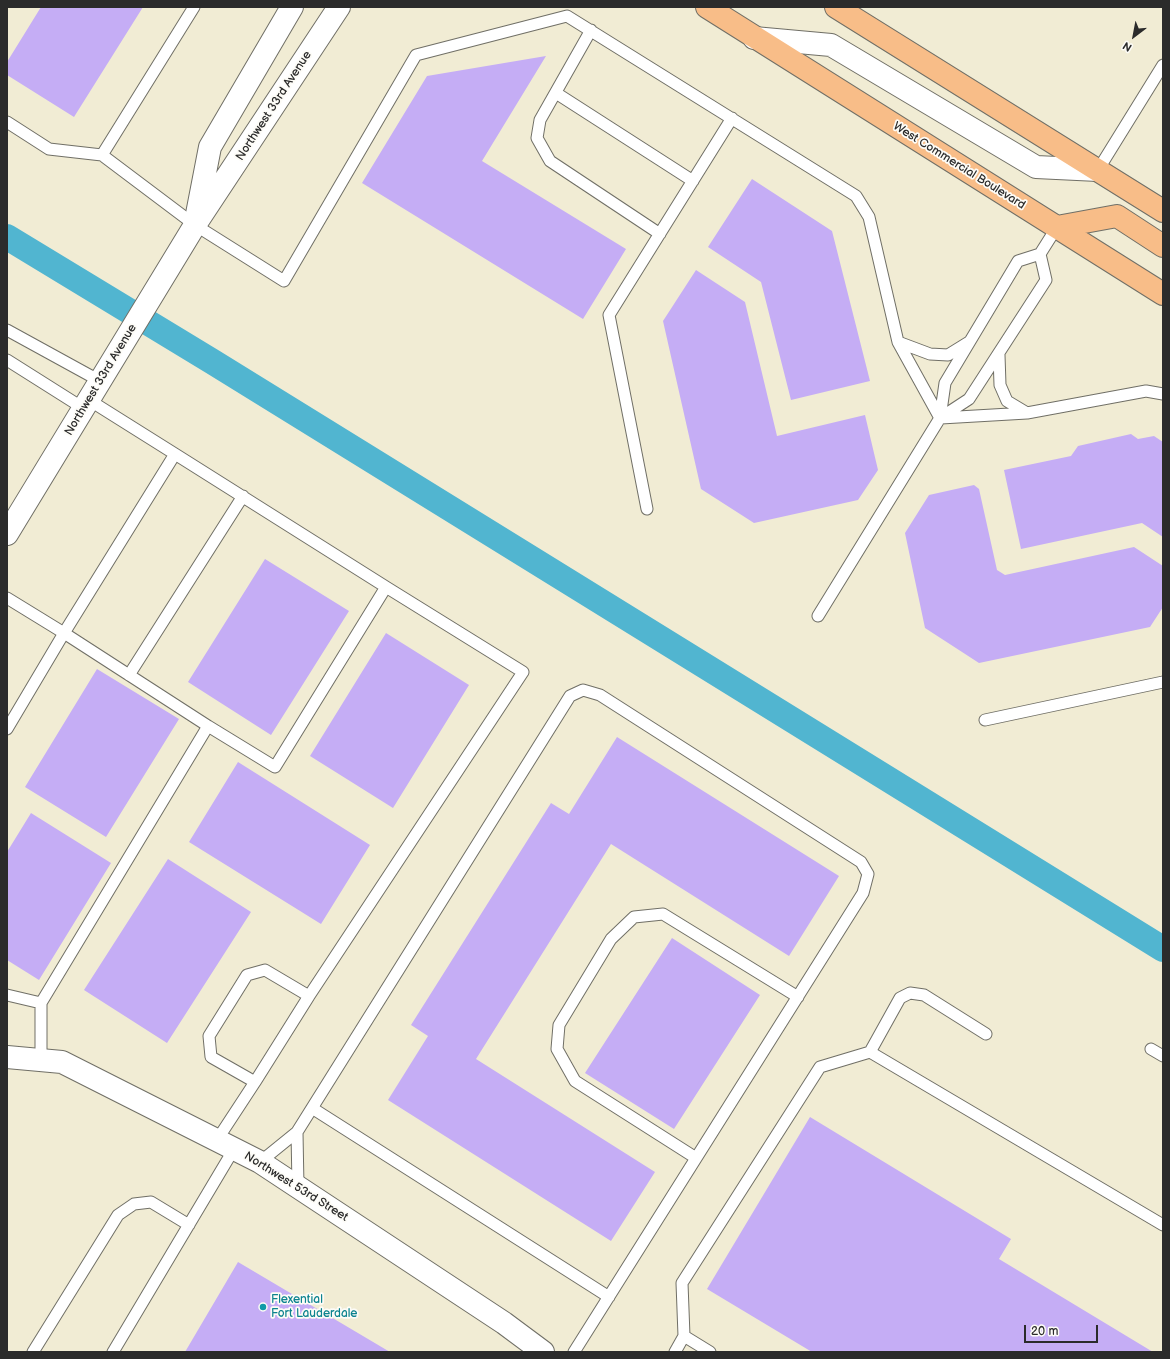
<!DOCTYPE html>
<style>
body{margin:0}
#map{position:relative;width:1170px;height:1359px;overflow:hidden;background:#f1ecd4;font-family:"Balsamiq Sans",sans-serif}
canvas{display:block}
.frame{position:absolute;inset:0;border:8px solid #2b2b2b;pointer-events:none}
.north{position:absolute;left:1114px;top:16px;width:40px;height:40px;-webkit-text-stroke:3px #fdfcf7;paint-order:stroke;rotate:212deg;font-size:11px;font-weight:700;line-height:16px;text-align:center;color:#2b2b2b}
.north::after{content:'';display:block;margin:auto;width:14px;height:18px;background:#2b2b2b;clip-path:polygon(50% 0,100% 100%,50% 72%,0 100%)}
.scale{position:absolute;left:1024px;top:1325px;width:74px;height:18px;box-sizing:border-box;border:2px solid #2b2b2b;border-top:0;padding-left:5px;font-size:12px;line-height:14px;white-space:nowrap;color:#2b2b2b;-webkit-text-stroke:3px #fdfcf7;paint-order:stroke}
</style>
<div id="map">
<canvas width="1170" height="1359"></canvas>
<div class="frame"></div>
<div class="north">N</div>
<div class="scale">20 m</div>
</div>
<script>
const ctx = document.querySelector('canvas').getContext('2d');
ctx.lineJoin = 'round';
function strokePath(path, color, width, dash) {
  ctx.strokeStyle = color;
  ctx.lineWidth = width;
  ctx.lineCap = dash ? 'butt' : 'round';
  ctx.setLineDash(dash || []);
  ctx.stroke(path);
}
function fillPath(path, color) {
  ctx.fillStyle = color;
  ctx.fill(path, 'evenodd');
}
function label(font, color, halo, rows, align = 'center') {
  ctx.font = font + ' "Balsamiq Sans",sans-serif';
  ctx.lineWidth = 3.5;
  ctx.setLineDash([]);
  ctx.textBaseline = 'middle';
  ctx.strokeStyle = halo;
  ctx.fillStyle = color;
  for (const [text, x, y, turn = 0] of rows) {
    ctx.save();
    ctx.translate(x, y);
    ctx.rotate((+turn || 0) * Math.PI / 180);
    ctx.textAlign = isNaN(turn) ? turn : align;
    if (halo) ctx.strokeText(text, 0, 0);
    ctx.fillText(text, 0, 0);
    ctx.restore();
  }
}
strokePath(new Path2D(`
 M7,237l206,125 950,587`), '#51b5d0', 26);
fillPath(new Path2D(`
 M41,7h102l-69,110 -67,-42v-13z
 M546,56l-64,105 144,88 -43,70 -221,-136 65,-107z
 M752,179l80,52 38,150 -79,19 -30,-118 -53,-35z
 M696,270l49,32 32,134 88,-21 13,55 -20,30 -104,23 -53,-34 -38,-168z
 M1131,434l7,5 16,-3 9,6v95l-21,-14 -121,26 -17,-79 67,-14 7,-10z
 M974,485l5,4 18,81 8,5 129,-28 29,19v41l-13,20 -171,36 -54,-35 -20,-95 24,-38z
 M265,559l84,52 -78,124 -83,-53z
 M386,633l83,52 -76,123 -83,-52z
 M97,669l82,50 -73,118 -81,-50z
 M617,737l222,139 -50,80 -178,-112 -135,215 179,113 -44,69 -223,-141 40,-64 -17,-11 140,-222 18,11z
 M238,762l132,83 -49,79 -132,-82z
 M31,813l80,50 -72,117 -32,-20v-108z
 M168,859l83,53 -84,131 -83,-53z
 M672,938l88,57 -86,134 -89,-56z
 M810,1117l201,122 -12,20 154,93h-341l-105,-63z
 M238,1262l152,90h-205z`), '#c5adf5');
const lane = new Path2D(`
 M194,7l-92,148 93,70 89,56 132,-226 151,-39 289,180 13,21 29,125 42,76
 M591,30l-51,90 -3,18 13,23 110,73
 M556,93l137,88
 M7,122l42,27 53,6
 M1098,170l65,-105
 M7,330l93,51
 M898,342l32,12 18,1 21,-13
 M999,355l1,30 7,16 20,12 119,-22 17,3
 M7,360l76,48
 M89,400l86,54
 M940,418l29,-19 77,-119 -6,-26
 M941,418l86,-5
 M647,509l-38,-194 123,-197
 M7,598l57,35 111,-179 211,133
 M818,616l122,-198 5,-35 73,-122 22,-7 17,-27
 M129,675l114,-179
 M985,720l178,-38
 M7,729l57,-96 144,93
 M7,995l34,8
 M1151,1049l12,7
 M870,1052l30,-54 10,-5 14,2 62,39
 M41,1060v-57l167,-277 67,41 111,-180 137,85 -214,324 -54,86 -44,-25 -2,-21 38,-61 18,-5 44,26
 M312,1108l297,189
 M297,1132l1,55
 M217,1140l38,-58
 M696,1158l-121,-77 -18,-32 2,-24 52,-86 23,-22 29,-3 135,83
 M260,1162l37,-30 273,-436 13,-6 17,5 261,167 7,12 -5,19 -289,459
 M684,1336l-2,-53 138,-216 50,-15 293,173
 M33,1352l85,-137 16,-11 17,-2 38,23
 M113,1352l121,-203
 M675,1352l9,-16 26,16`);
const street = new Path2D(`
 M754,38l77,7 205,122 62,3
 M197,214l13,-67 82,-140
 M7,534l188,-309 144,-218
 M7,1057l55,5 198,100 244,161 39,29`);
const highway = new Path2D(`
 M707,7l456,287
 M836,7l327,204
 M1057,227l60,-11 46,30`);
strokePath(lane, '#706f66', 13);
strokePath(street, '#706f66', 24);
strokePath(highway, '#706f66', 24);
strokePath(lane, '#fff', 11);
strokePath(street, '#fff', 22);
strokePath(highway, '#f8bd88', 22);
for (const [x, y, r, color] of [
 [263,1307,4,"#0f9aa8"]
]) {
  const dot = new Path2D();
  dot.arc(x, y, r, 0, 2 * Math.PI);
  ctx.fillStyle = color;
  ctx.fill(dot);
  strokePath(dot, '#fdfcf7', 1.5);
}
label('12px', '#2b2b2b', '#fdfcf7', [
 ["Northwest 33rd Avenue",274,106,-57],
 ["West Commercial Boulevard",959,166,32],
 ["Northwest 33rd Avenue",101,380,-59],
 ["Northwest 53rd Street",296,1187,32]
]);
label('12px', '#0d838f', '#fdfcf7', [
 ["Flexential",271,1300],
 ["Fort Lauderdale",271,1314]
], 'left');
</script>
